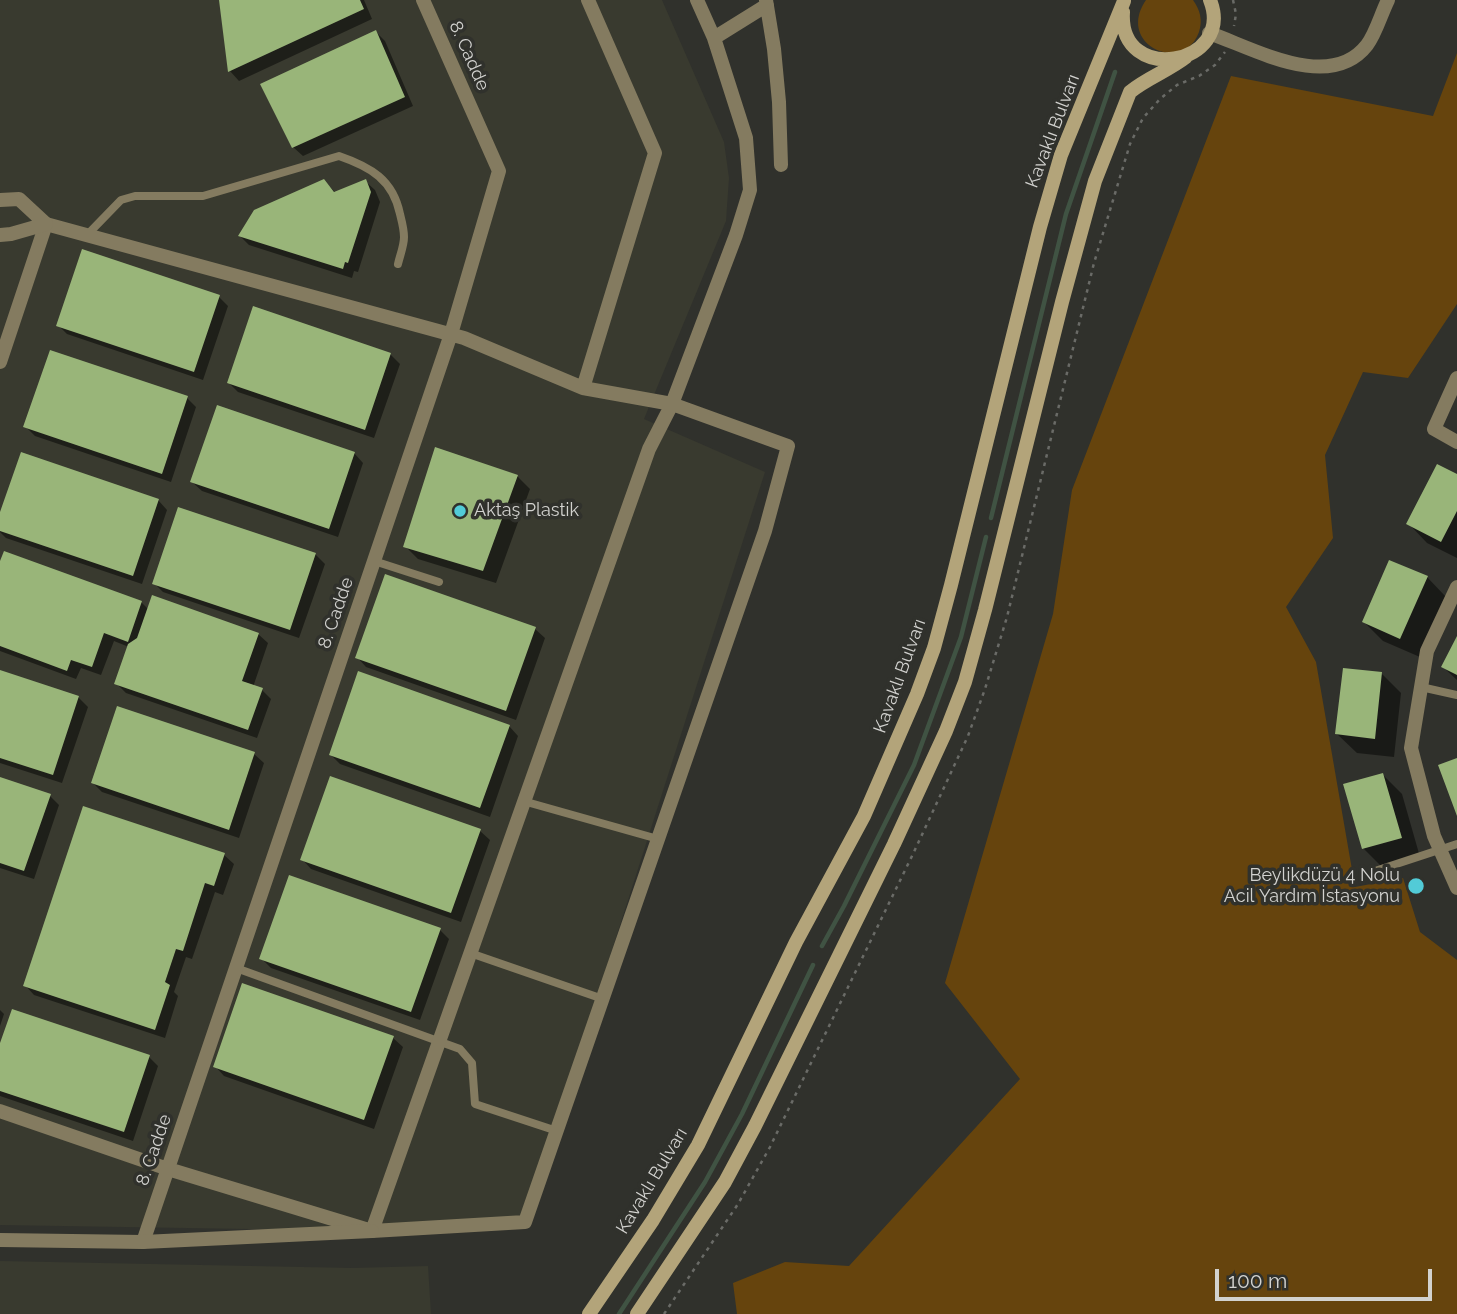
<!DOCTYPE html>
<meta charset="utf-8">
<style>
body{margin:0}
#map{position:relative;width:1457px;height:1314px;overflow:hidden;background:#30312c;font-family:Raleway,sans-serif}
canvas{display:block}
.scale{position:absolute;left:1215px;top:1269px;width:217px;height:32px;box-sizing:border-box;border:4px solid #d2d2cf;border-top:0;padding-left:9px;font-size:21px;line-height:24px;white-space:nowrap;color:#d2d2cf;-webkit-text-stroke:5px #30312c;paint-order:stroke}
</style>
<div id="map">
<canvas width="1457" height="1314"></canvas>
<div class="scale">100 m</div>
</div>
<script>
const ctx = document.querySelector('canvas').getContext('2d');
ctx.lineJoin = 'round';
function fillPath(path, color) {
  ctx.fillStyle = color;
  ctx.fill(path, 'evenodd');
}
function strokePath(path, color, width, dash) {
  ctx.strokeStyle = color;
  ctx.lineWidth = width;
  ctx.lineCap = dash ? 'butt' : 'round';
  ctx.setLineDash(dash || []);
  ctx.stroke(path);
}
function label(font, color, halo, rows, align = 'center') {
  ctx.font = font + ' Raleway,sans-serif';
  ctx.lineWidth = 7;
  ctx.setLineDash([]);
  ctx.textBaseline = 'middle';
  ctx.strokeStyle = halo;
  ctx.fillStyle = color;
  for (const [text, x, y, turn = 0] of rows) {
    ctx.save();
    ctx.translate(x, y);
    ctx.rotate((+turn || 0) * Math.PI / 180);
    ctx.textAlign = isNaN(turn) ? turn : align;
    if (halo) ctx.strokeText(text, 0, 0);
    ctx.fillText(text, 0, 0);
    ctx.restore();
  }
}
fillPath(new Path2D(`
 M0,0h662l62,142 5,36 -3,43 -82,198 121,53 -240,750 -153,9 -372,-6z
 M0,1261l353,7 75,-2 3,48h-431z`), '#393a2f');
fillPath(new Path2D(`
 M1146,0h47c7,10 10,20 6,32 -15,43 -84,13 -53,-32z
 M1457,53v251l-49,74 -45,-6 -38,83 8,83 -47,69 30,55 39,225 48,-9 17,54 37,28v354h-720l-4,-31 52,-21 64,4 171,-187 -75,-96 108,-369 19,-124 159,-414 202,40z`), '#66440d');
fillPath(new Path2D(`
 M221,0h143l8,19 -133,62 -9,-10z
 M376,32l9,9 28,65 -110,50 -10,-9z
 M324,181l12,12 29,-12 10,9 5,12 -22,70 -4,-1 -2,7 -103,-33 -9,-9z
 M219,297l9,9 -25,74 -136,-46 -9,-9z
 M390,354l10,10 -26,74 -136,-46 -9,-9z
 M187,398l9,9 -25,75 -136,-46 -10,-10z
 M436,449l82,28 12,12 -34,94 -78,-24 -13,-13z
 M354,453l9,10 -25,74 -136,-46 -10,-9z
 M1457,476v82l-30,-15 -19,-20z
 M158,500l9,10 -25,74 -136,-46 -6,-6v-14z
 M315,554l10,10 -26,74 -136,-46 -9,-9z
 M0,566l141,36 8,8 109,24 10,9 -15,44 9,3 9,9 -14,39 -131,-45 -10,-10 13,-36 -15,-6 -13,34 -20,-7 -5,11 -76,-28z
 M386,576l149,53 10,9 -29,82 -150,-53 -9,-10z
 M1427,577l19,20 -26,60 -37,-16 -19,-19z
 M1457,640v40l-14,-13z
 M0,672l78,25 10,10 -26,76 -62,-20z
 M1382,674l19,19 -7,64 -37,-4 -20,-19z
 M118,708l136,46 10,9 -25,75 -137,-46 -9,-9z
 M509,726l9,10 -28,81 -150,-53 -9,-9z
 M1383,775l19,19 18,63 -37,11 -20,-20z
 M0,779l50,17 9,9 -25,74 -34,-11z
 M480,831l10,9 -29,82 -150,-53 -9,-10z
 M224,855l10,9 -11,31 -8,-3 -23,67 -6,-2 -12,35 4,4 -13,42 -131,-43 -9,-10z
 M440,930l9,9 -29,81 -149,-52 -10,-10z
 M0,1010l4,4 -4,12z
 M393,1038l10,9 -29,82 -150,-53 -9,-10z
 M0,1048l149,9 9,9 -25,75 -133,-45z`), '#0007');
strokePath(new Path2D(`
 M991,518l75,-304 49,-142
 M822,946l22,-40 70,-141 47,-128 25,-100
 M619,1314l86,-132 37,-68 71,-149`), '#405343', 4.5);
fillPath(new Path2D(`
 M219,0h141l4,9 -136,63z
 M376,30l29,67 -113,51 -32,-64z
 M324,179l10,13 32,-13 5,13 -23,71 -3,-1 -2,7 -105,-33 16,-26z
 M82,249l138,46 -26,77 -138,-46z
 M253,306l138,47 -26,77 -138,-47z
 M50,350l138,46 -26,78 -139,-47z
 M217,405l138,47 -26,77 -139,-47z
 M435,447l83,28 -35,96 -80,-24z
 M21,452l138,47 -26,77 -133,-45v-19z
 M1437,464l20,10v37l-16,31 -35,-18z
 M178,507l138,46 -26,77 -138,-46z
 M4,551l138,50 -14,41 -24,-9 -12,34 -21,-7 -4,11 -67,-25v-85z
 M1389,560l39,16 -28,63 -38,-17z
 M385,574l151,53 -30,84 -151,-53z
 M152,595l107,38 -17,48 21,7 -15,42 -134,-46 14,-40 9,-6z
 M1457,636v39l-16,-8z
 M1343,668l39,4 -7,67 -40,-5z
 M0,670l79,26 -26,79 -53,-17z
 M358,671l152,54 -30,83 -151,-53z
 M117,706l138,46 -26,78 -138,-47z
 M1457,758v58l-19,-51z
 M1383,773l19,65 -40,11 -19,-65z
 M330,776l151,53 -30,84 -151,-53z
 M0,777l51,17 -27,77 -24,-8z
 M83,806l142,47 -11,33 -9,-3 -22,68 -7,-2 -11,33 5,3 -15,45 -132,-44z
 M289,875l152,53 -30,84 -152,-53z
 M242,983l152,53 -30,84 -151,-53z
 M12,1009l138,46 -26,77 -124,-41v-48z`), '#99b579');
strokePath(new Path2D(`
 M1233,0l3,14 -2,12
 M664,1314l74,-110 32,-57 143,-293 55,-118 17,-47 22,-72 87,-354 36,-119 13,-26 17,-19 17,-14 22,-9 16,-11 10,-13`), '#6a6b67', 2.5, [3.5, 5]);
strokePath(new Path2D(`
 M87,235l34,-35 14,-4h68l136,-40c32,11 54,24 61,58 2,8 4,15 4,23 0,9 -4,18 -6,27
 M374,561l65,21
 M1421,687l36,8
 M523,801l135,38
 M1372,872l85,-28
 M470,953l133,46
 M236,968l224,81 12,14 3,41 82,27`), '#847b60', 8);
strokePath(new Path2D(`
 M766,0l8,49 5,53 2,63
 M1209,33c44,15 121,60 158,12 9,-12 14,-31 21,-45
 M714,38l53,-33
 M0,362l46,-138 418,114 119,50 89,16 -23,45 -277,782
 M1457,378l-23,51 23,13
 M583,388l72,-235 -67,-153
 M1457,587l-30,64 -16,97 23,88 23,52
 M0,1111l168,58 204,62 153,-9 240,-691 23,-85 -116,-42 64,-169 14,-45 -4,-52 -32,-100 -17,-38
 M143,1242l308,-908 48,-163 -76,-171`), '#847b60', 14);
strokePath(new Path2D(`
 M0,200l19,-1 27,25
 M0,235l11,-1 35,-10
 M0,1240l143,2 229,-11`), '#847b60', 14);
strokePath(new Path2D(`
 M1123,12c-5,74 113,54 87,-12
 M589,1314l64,-94 45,-75 98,-203 68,-126 53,-122 17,-46 17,-63 89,-358 21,-72 63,-154
 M637,1314l88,-132 30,-56 139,-282 52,-113 19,-49 20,-72 77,-308 33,-121 35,-89c17,-14 38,-21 56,-35`), '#b3a47a', 14);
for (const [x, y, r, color] of [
 [460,511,7,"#52cbd7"],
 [1416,886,9,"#52cbd7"]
]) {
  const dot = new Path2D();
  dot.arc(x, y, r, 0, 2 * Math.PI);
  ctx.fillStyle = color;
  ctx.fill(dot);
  strokePath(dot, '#30312c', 2.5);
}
label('18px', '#d2d2cf', '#30312c', [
 ["8. Cadde",469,56,66],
 ["Kavaklı Bulvarı",1053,131,-69],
 ["8. Cadde",336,613,-71],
 ["Kavaklı Bulvarı",900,676,-70],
 ["8. Cadde",154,1150,-71],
 ["Kavaklı Bulvarı",652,1181,-59]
]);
label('18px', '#d2d2cf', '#30312c', [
 ["Aktaş Plastik",474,511],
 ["Beylikdüzü 4 Nolu",1400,876,"right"],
 ["Acil Yardım İstasyonu",1400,897,"right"]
], 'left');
</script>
